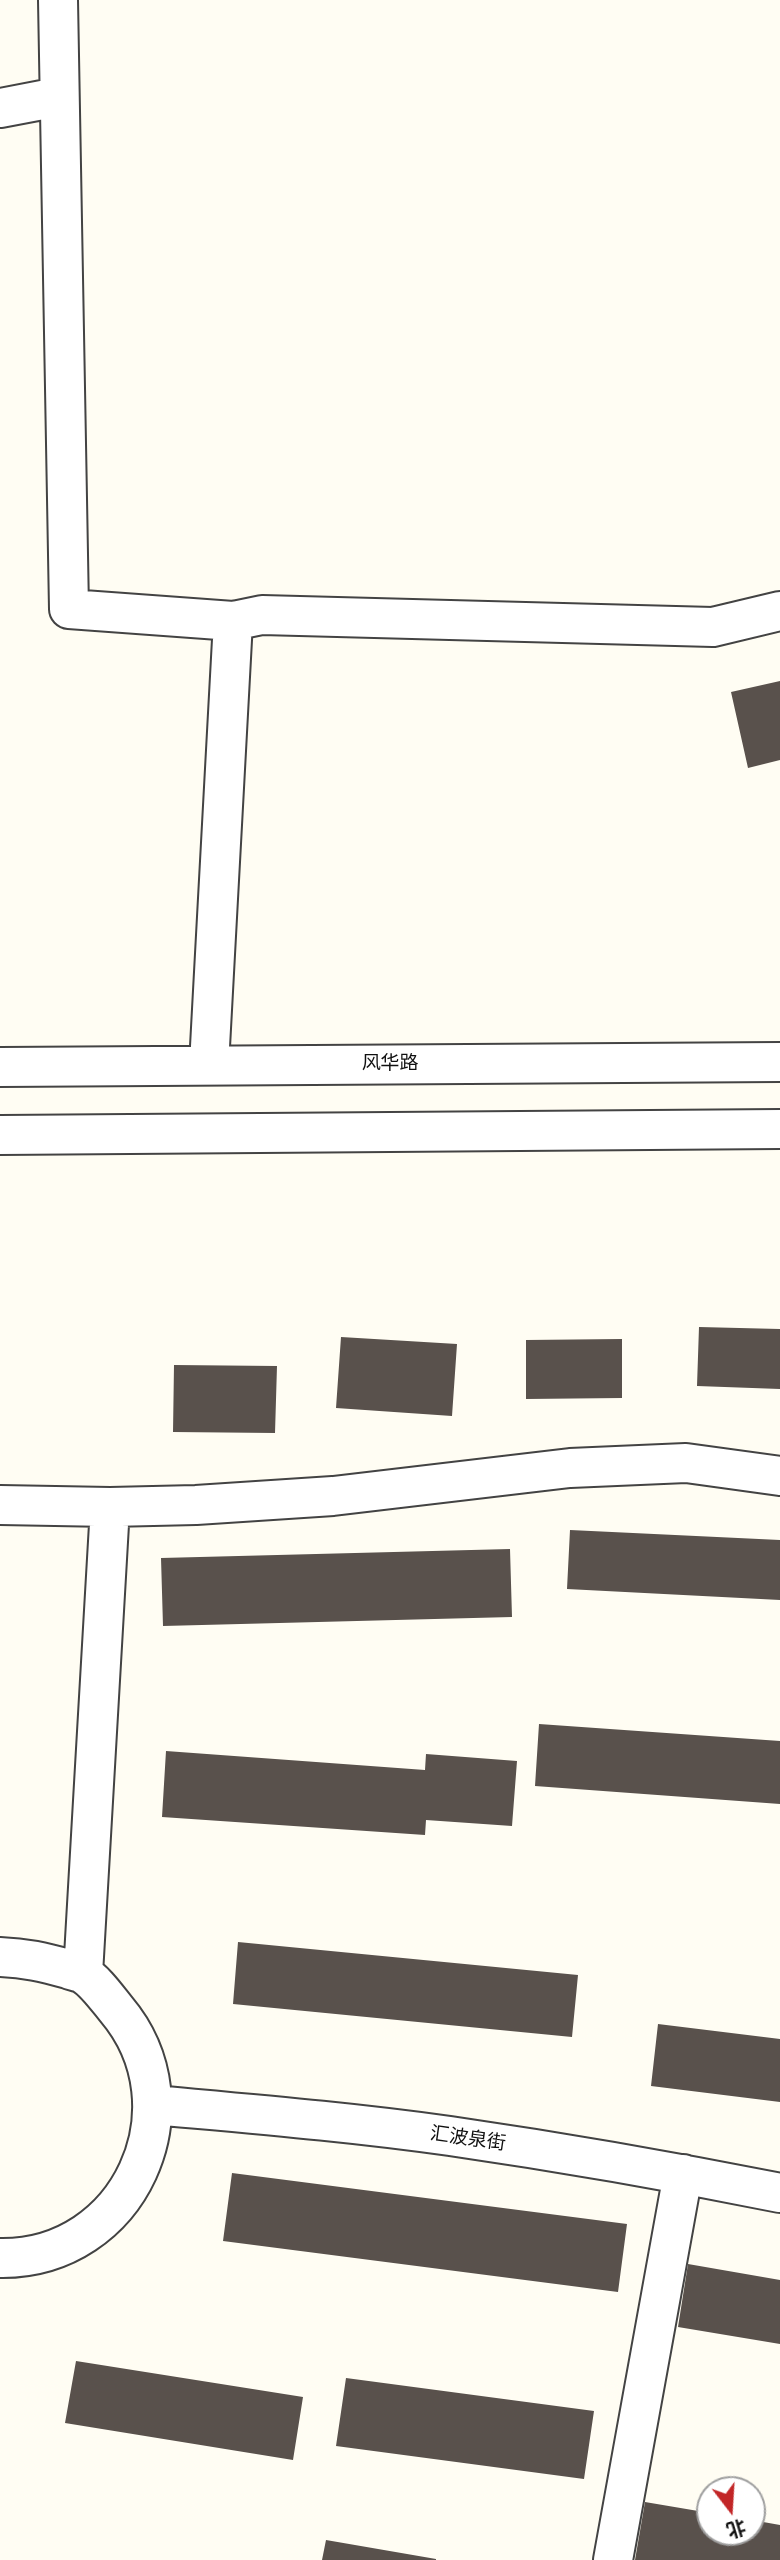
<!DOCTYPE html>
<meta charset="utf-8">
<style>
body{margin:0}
#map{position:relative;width:780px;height:2560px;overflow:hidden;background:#fffdf3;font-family:"Noto Serif","Noto Sans SC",serif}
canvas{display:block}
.north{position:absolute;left:696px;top:2476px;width:70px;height:70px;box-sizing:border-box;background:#fff;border:2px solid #9f9f9f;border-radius:50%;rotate:163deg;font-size:19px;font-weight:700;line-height:28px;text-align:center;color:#101010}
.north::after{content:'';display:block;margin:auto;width:24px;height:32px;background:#c22627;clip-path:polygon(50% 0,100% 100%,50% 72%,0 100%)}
</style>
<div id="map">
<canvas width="780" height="2560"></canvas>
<div class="north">北</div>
</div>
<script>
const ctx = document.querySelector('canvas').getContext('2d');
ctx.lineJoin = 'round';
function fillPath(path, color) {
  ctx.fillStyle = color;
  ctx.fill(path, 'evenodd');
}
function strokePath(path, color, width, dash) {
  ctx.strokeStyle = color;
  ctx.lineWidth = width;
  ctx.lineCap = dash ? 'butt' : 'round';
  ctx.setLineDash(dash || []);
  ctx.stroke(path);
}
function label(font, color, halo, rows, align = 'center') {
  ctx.font = font + ' "Noto Serif","Noto Sans SC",serif';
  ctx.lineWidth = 7;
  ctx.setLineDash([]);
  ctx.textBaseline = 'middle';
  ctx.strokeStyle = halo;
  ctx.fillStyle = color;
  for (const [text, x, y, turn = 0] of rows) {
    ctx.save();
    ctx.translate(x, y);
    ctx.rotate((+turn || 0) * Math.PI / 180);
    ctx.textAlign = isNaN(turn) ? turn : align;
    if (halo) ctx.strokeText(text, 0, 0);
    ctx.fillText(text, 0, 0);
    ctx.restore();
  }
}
fillPath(new Path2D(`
 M780,681v79l-32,8 -17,-76z
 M699,1327l81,2v60l-83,-3z
 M341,1337l116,7 -5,72 -116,-8z
 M622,1339v59l-96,1v-59z
 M174,1365l103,1 -2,67 -102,-1z
 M570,1530l210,10v60l-213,-11z
 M510,1549l2,68 -349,9 -2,-68z
 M539,1724l241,17v63l-245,-18z
 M166,1751l259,19 1,-16 91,7 -5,65 -86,-6 -1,15 -263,-18z
 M238,1942l340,33 -6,62 -339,-33z
 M658,2024l122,15v63l-129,-16z
 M232,2173l395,51 -9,68 -395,-51z
 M688,2264l92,16v64l-102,-17z
 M76,2361l227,36 -10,63 -228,-37z
 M346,2378l248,33 -10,68 -248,-33z
 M645,2502l65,11v19h42v-12l28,5v35h-145z
 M326,2540l110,19v1h-114z`), '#59514c');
const minor = new Path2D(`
 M58,0l11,609 164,12 -24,444
 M0,108l58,-11
 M233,621l29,-6 451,12 67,-16
 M0,1067l780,-5
 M0,1135l780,-6
 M0,1505l110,2 86,-2 137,-9 237,-28 116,-5 94,13
 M0,1957c26,1 43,5 68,12 4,2 11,3 15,5 12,7 24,24 33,35 83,98 14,251 -116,249
 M83,1974l27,-467
 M154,2105c99,9 197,17 296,31 110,16 220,35 330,57
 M613,2560l70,-386`);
strokePath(minor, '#434343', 42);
strokePath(minor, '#fff', 38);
label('19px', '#101010', '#fff', [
 ["风华路",390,1064],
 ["汇波泉街",468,2139,8]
]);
</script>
